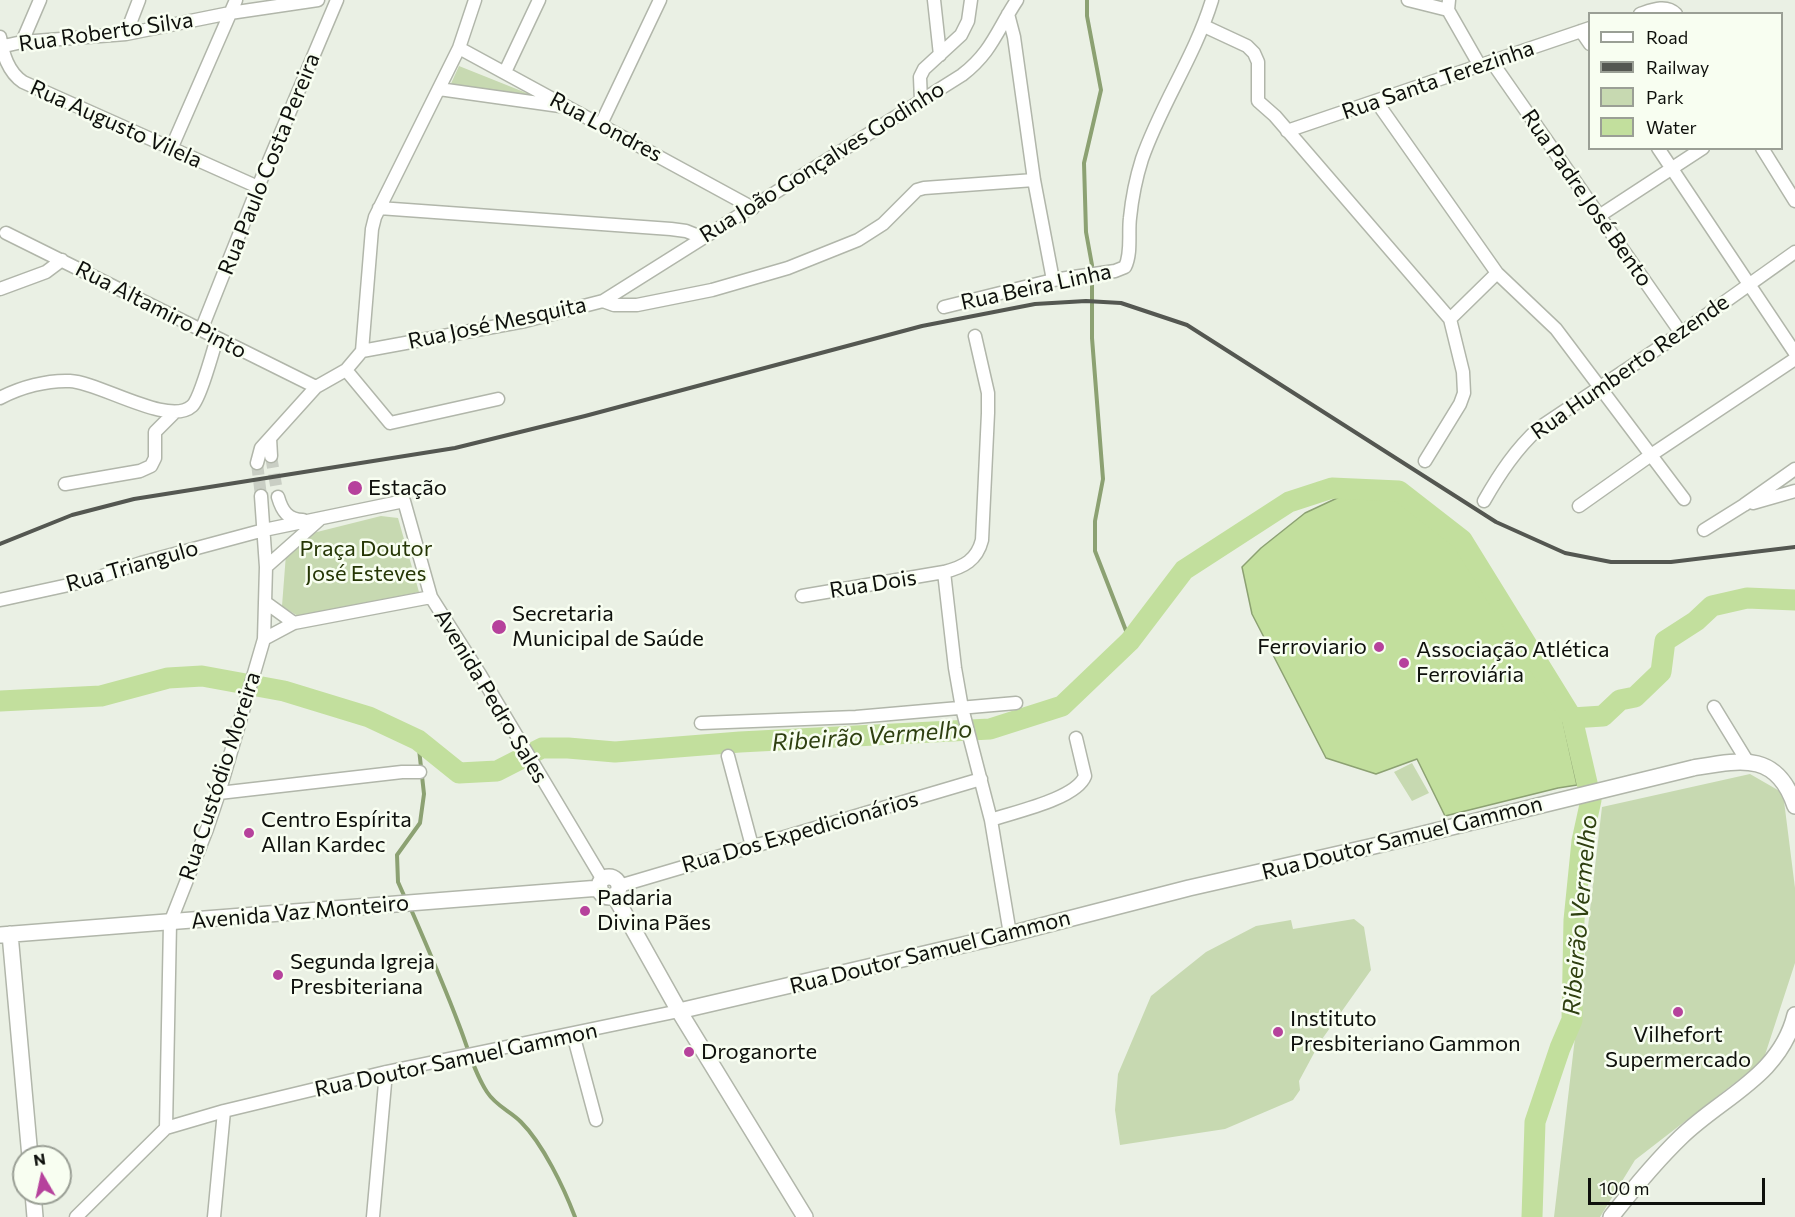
<!DOCTYPE html>
<meta charset="utf-8">
<style>
body{margin:0}
#map{position:relative;width:1795px;height:1217px;overflow:hidden;background:#eaf0e4;font-family:Commissioner,sans-serif}
canvas{display:block}
.legend{position:absolute;left:1588px;top:12px;width:195px;height:138px;box-sizing:border-box;background:#f8fef1;border:2px solid #9a9f95;margin:0;padding:8px 10px;list-style:none;font-size:18px;color:#0e100c}
.legend li{display:flex;align-items:center;gap:12px;height:30px}
.legend b{width:30px;border:2px solid #9a9f95}
.north{position:absolute;left:12px;top:1145px;width:60px;height:60px;box-sizing:border-box;background:#f8fef1;border:2px solid #9a9f95;border-radius:50%;rotate:351deg;font-size:16px;font-weight:700;line-height:24px;text-align:center;color:#0e100c}
.north::after{content:'';display:block;margin:auto;width:21px;height:27px;background:#b6429c;clip-path:polygon(50% 0,100% 100%,50% 72%,0 100%)}
.scale{position:absolute;left:1588px;top:1178px;width:177px;height:27px;box-sizing:border-box;border:3px solid #0e100c;border-top:0;padding-left:8px;font-size:18px;line-height:21px;white-space:nowrap;color:#0e100c;-webkit-text-stroke:4px #f8fef1;paint-order:stroke}
</style>
<div id="map">
<canvas width="1795" height="1217"></canvas>
<ul class="legend">
<li><b style="height:8px;background:#fff"></b>Road</li>
<li><b style="height:8px;background:#545751"></b>Railway</li>
<li><b style="height:16px;background:#c7d9b1"></b>Park</li>
<li><b style="height:16px;background:#c2df9d"></b>Water</li>
</ul>
<div class="north">N</div>
<div class="scale">100 m</div>
</div>
<script>
const ctx = document.querySelector('canvas').getContext('2d');
ctx.lineJoin = 'round';
function fillPath(path, color) {
  ctx.fillStyle = color;
  ctx.fill(path, 'evenodd');
}
function strokePath(path, color, width, dash) {
  ctx.strokeStyle = color;
  ctx.lineWidth = width;
  ctx.lineCap = dash ? 'butt' : 'round';
  ctx.setLineDash(dash || []);
  ctx.stroke(path);
}
function label(font, color, halo, rows, align = 'center') {
  ctx.font = font + ' Commissioner,sans-serif';
  ctx.lineWidth = 5;
  ctx.setLineDash([]);
  ctx.textBaseline = 'middle';
  ctx.strokeStyle = halo;
  ctx.fillStyle = color;
  for (const [text, x, y, turn = 0] of rows) {
    ctx.save();
    ctx.translate(x, y);
    ctx.rotate((+turn || 0) * Math.PI / 180);
    ctx.textAlign = isNaN(turn) ? turn : align;
    if (halo) ctx.strokeText(text, 0, 0);
    ctx.fillText(text, 0, 0);
    ctx.restore();
  }
}
fillPath(new Path2D(`
 M459,66l85,34 -95,-12z
 M381,516l17,2 21,74 -118,26 -19,-12 4,-52 19,-19z
 M1412,763l17,30 -17,8 -18,-29z
 M1750,774l33,19 12,95v75l-32,98 -128,99 -35,57h-46l48,-410z
 M1354,919l10,8 7,43 -51,72 -21,39 1,9 -7,10 -68,29 -105,16 -5,-35 3,-36 33,-78 55,-44 50,-26 35,-6 2,9z`), '#c7d9b1');
const water = new Path2D(`
 M1348,493l49,4 52,39 112,176 16,73 -19,3 -113,28 -28,-57 -41,15 -50,-16 -74,-144 -10,-47 19,-19 44,-35z`);
fillPath(water, '#c2df9d');
strokePath(water, '#8ca172', 1.5);
strokePath(new Path2D(`
 M1087,0v16l14,74 -17,73 2,69 6,33v73l11,141 -8,42v30l35,90
 M406,900l-8,-18 -1,-27 23,-32 4,-29 -6,-54
 M410,907c17,39 34,78 49,118 9,23 15,47 28,67 9,14 23,19 34,30 22,22 43,66 54,95`), '#8ca172', 4);
strokePath(new Path2D(`
 M0,701l101,-5 67,-18 34,-2 82,15 85,26 49,23 41,33 38,-2 45,-23h26l47,4 125,-10 250,-13 72,-23 68,-65 54,-71 105,-68 43,-14 67,3 63,49 110,178 31,-2 17,-16 15,-3 26,-25 4,-31 31,-20 16,-15 35,-8 48,2
 M1532,1217l3,-95 25,-74 12,-28 2,-100 8,-79 9,-41 -19,-82`), '#c2df9d', 21);
strokePath(new Path2D(`
 M271,456l7,41
 M257,463l4,33`), '#c9cec4', 12, [12, 6]);
const minor = new Path2D(`
 M934,0l6,55
 M1408,0l40,10
 M1449,0l-1,10 32,56
 M1008,14l6,23 20,143 19,100
 M1640,14c12,-4 26,-10 36,0
 M1204,26l43,20 7,7 4,9v39l17,15 175,203 13,53 1,21 -4,11 -35,57
 M1581,31l9,13
 M126,34l13,-34
 M0,37c3,17 8,35 23,45l235,105
 M22,42l18,-42
 M0,47l22,-5 104,-8 104,-21 88,-13
 M459,48l294,160
 M1492,62l189,271
 M505,72l34,-72
 M439,89l121,17
 M921,101l-1,-24 4,-8 37,-34 7,-14 3,-21
 M1376,101l121,172 59,56 128,170
 M601,124l59,-124
 M1287,131l303,-103
 M1658,148l137,205
 M1762,148l33,53
 M171,149l65,-149
 M379,208l292,21 15,2 15,6
 M1599,216l104,-68
 M6,233l310,154
 M0,289l46,-17 16,-12
 M603,301l359,-226c30,-23 35,-45 55,-75
 M944,307l109,-27 62,-9 10,-4c7,-14 3,-34 5,-49 2,-20 6,-40 12,-59 19,-55 53,-103 70,-159
 M1450,319l47,-46
 M202,328l56,-141 79,-187
 M362,351l163,-30 78,-20 11,4h23l75,-15 76,-22 70,-28 25,-16 34,-34 7,-2 110,-8
 M346,370l44,53 108,-24
 M0,398c21,-11 47,-18 70,-17 29,1 99,46 122,25 8,-7 21,-55 25,-68
 M270,438l1,18
 M257,463l4,-15 55,-61 30,-17 16,-19 10,-122 3,-12 84,-169 16,-48
 M65,484l75,-13 11,-5 4,-8v-26l19,-19
 M278,497c4,14 10,23 25,23
 M1484,501c16,-28 32,-52 55,-73l142,-95 114,-81
 M1753,503l42,-12
 M1579,506l72,-51 144,-96
 M1704,530l40,-25 51,-36
 M266,567l53,-47
 M944,572l11,96 7,40 29,112 19,114
 M802,596l142,-24c20,-5 33,-12 38,-32l6,-127v-20l-13,-57
 M0,600l87,-19 54,-18 123,-33 140,-29 27,96 50,79 122,204
 M265,602l29,21
 M264,639l30,-16 137,-26
 M1714,707l33,54
 M701,723l155,-6 160,-14
 M728,756l24,90
 M219,793l183,-21h18
 M991,820c23,-8 85,-21 94,-44l-9,-38
 M619,886l362,-107
 M573,1034l23,86
 M166,1128l4,-205 37,-94 12,-36 45,-154 2,-72 -5,-71
 M76,1217l90,-89 58,-17 162,-39 293,-61
 M214,1217l10,-106
 M373,1217l13,-145`);
const major = new Path2D(`
 M599 887a10 10 0 1 1 20 0a10 10 0 1 1-20 0Z
 M614,895l65,116 126,206
 M10,934l20,223
 M0,935l600,-47
 M679,1011l331,-77 179,-46 185,-42 319,-78c47,-8 84,-17 102,38
 M33,1193l2,24
 M1611,1217c22,-28 44,-55 70,-80 41,-40 99,-61 114,-122`);
strokePath(minor, '#b1b6aa', 15);
strokePath(major, '#b1b6aa', 18);
strokePath(minor, '#fff', 12);
strokePath(major, '#fff', 15);
strokePath(new Path2D(`
 M0,544l72,-29 62,-16 321,-51 130,-32 337,-90 113,-22 51,-3 35,2 66,22 309,197 69,31 46,9h60l124,-15`), '#545751', 4);
for (const [x, y, r, color] of [
 [355,488,8,"#b6429c"],
 [499,627,8,"#b6429c"],
 [1379,647,6,"#b6429c"],
 [1404,663,6,"#b6429c"],
 [249,833,6,"#b6429c"],
 [585,911,6,"#b6429c"],
 [278,975,6,"#b6429c"],
 [1678,1012,6,"#b6429c"],
 [1278,1032,6,"#b6429c"],
 [689,1052,6,"#b6429c"]
]) {
  const dot = new Path2D();
  dot.arc(x, y, r, 0, 2 * Math.PI);
  ctx.fillStyle = color;
  ctx.fill(dot);
  strokePath(dot, '#f8fef1', 2);
}
label('22px', '#0e100c', '#f8fef1', [
 ["Rua Roberto Silva",106,32,-8],
 ["Rua Santa Terezinha",1438,80,-19],
 ["Rua Augusto Vilela",116,124,24],
 ["Rua Londres",606,127,28],
 ["Rua João Gonçalves Godinho",822,162,-32],
 ["Rua Paulo Costa Pereira",269,164,-68],
 ["Rua Padre José Bento",1587,198,55],
 ["Rua Beira Linha",1036,287,-12],
 ["Rua Altamiro Pinto",161,310,27],
 ["Rua José Mesquita",497,323,-12],
 ["Rua Humberto Rezende",1630,367,-35],
 ["Rua Triangulo",132,566,-16],
 ["Rua Dois",873,584,-9],
 ["Avenida Pedro Sales",491,696,59],
 ["Rua Custódio Moreira",220,776,-72],
 ["Rua Dos Expedicionários",800,832,-16],
 ["Rua Doutor Samuel Gammon",1402,838,-14],
 ["Avenida Vaz Monteiro",300,912,-5],
 ["Rua Doutor Samuel Gammon",930,952,-14],
 ["Rua Doutor Samuel Gammon",456,1060,-12]
]);
label('22px', '#0e100c', '#f8fef1', [
 ["Estação",368,488],
 ["Secretaria",512,614],
 ["Municipal de Saúde",512,639],
 ["Ferroviario",1367,647,"right"],
 ["Associação Atlética",1416,650],
 ["Ferroviária",1416,675],
 ["Centro Espírita",261,820],
 ["Allan Kardec",261,845],
 ["Padaria",597,898],
 ["Divina Pães",597,923],
 ["Segunda Igreja",290,962],
 ["Presbiteriana",290,987],
 ["Instituto",1290,1019],
 ["Presbiteriano Gammon",1290,1044],
 ["Vilhefort",1678,1035,"center"],
 ["Supermercado",1678,1060,"center"],
 ["Droganorte",701,1052]
], 'left');
label('22px', '#253605', '#f8fef1', [
 ["Praça Doutor",366,549],
 ["José Esteves",366,574]
]);
label('italic 24px', '#2e3f10', '#f8fef1', [
 ["Ribeirão Vermelho",872,736,-4],
 ["Ribeirão Vermelho",1580,915,-85]
]);
</script>
